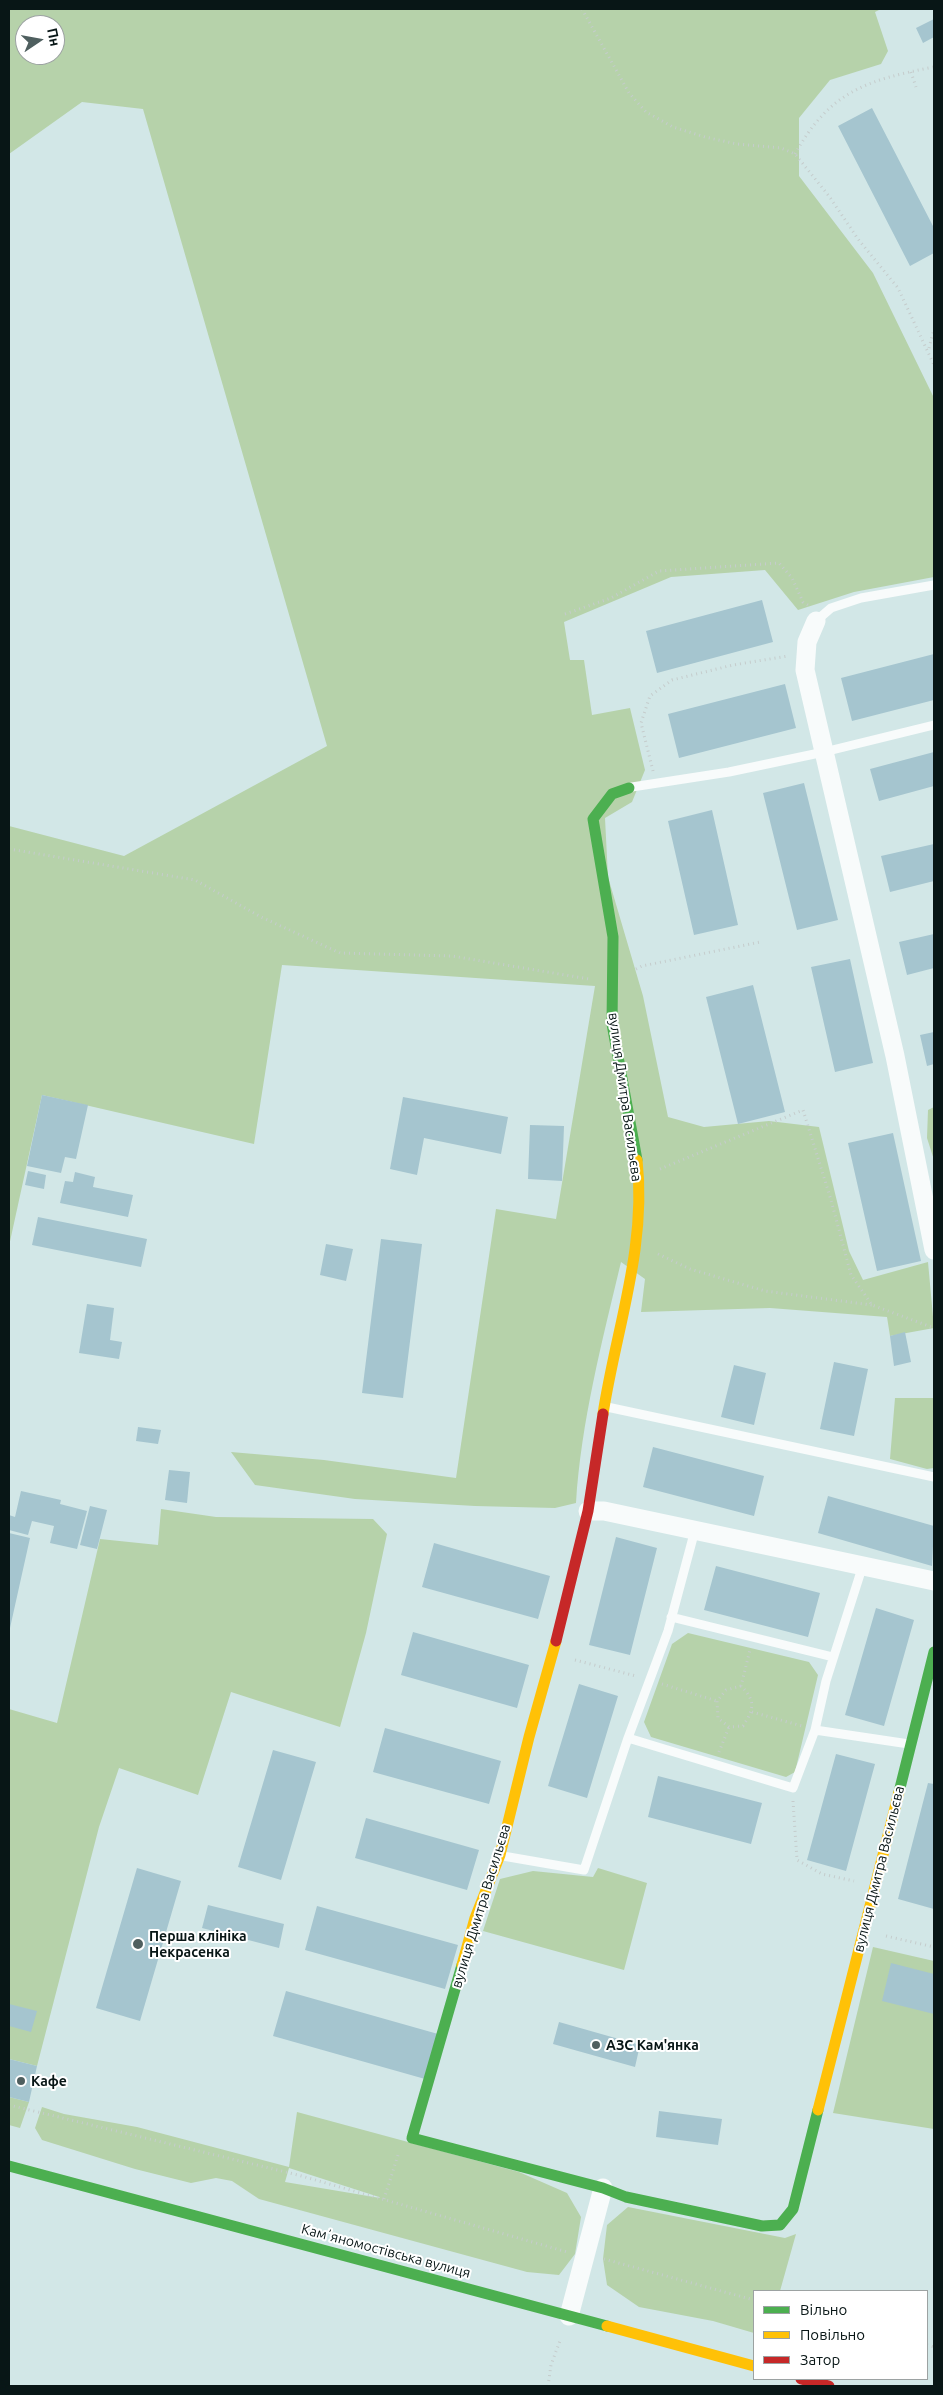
<!DOCTYPE html>
<meta charset="utf-8">
<style>
body{margin:0}
#map{position:relative;width:943px;height:2395px;overflow:hidden;background:#d2e7e7;font-family:Ubuntu,sans-serif}
canvas{display:block}
.frame{position:absolute;inset:0;border:10px solid #081616;pointer-events:none}
.legend{position:absolute;left:753px;top:2290px;width:175px;height:90px;box-sizing:border-box;background:#fff;border:1px solid #9ca2a2;margin:0;padding:6px 9px;list-style:none;font-size:15px;color:#081616}
.legend li{display:flex;align-items:center;gap:10px;height:25px}
.legend b{width:25px;border:1px solid #9ca2a2}
.north{position:absolute;left:15px;top:15px;width:50px;height:50px;box-sizing:border-box;background:#fff;border:1px solid #9ca2a2;border-radius:50%;rotate:78deg;font-size:14px;font-weight:700;line-height:20px;text-align:center;color:#081616}
.north::after{content:'';display:block;margin:auto;width:18px;height:22px;background:#4f5f5f;clip-path:polygon(50% 0,100% 100%,50% 72%,0 100%)}
</style>
<div id="map">
<canvas width="943" height="2395"></canvas>
<div class="frame"></div>
<ul class="legend">
<li><b style="height:6px;background:#4caf50"></b>Вільно</li>
<li><b style="height:6px;background:#ffc107"></b>Повільно</li>
<li><b style="height:6px;background:#c62828"></b>Затор</li>
</ul>
<div class="north">Пн</div>
</div>
<script>
const ctx = document.querySelector('canvas').getContext('2d');
ctx.lineJoin = 'round';
function fillPath(path, color) {
  ctx.fillStyle = color;
  ctx.fill(path, 'evenodd');
}
function strokePath(path, color, width, dash) {
  ctx.strokeStyle = color;
  ctx.lineWidth = width;
  ctx.lineCap = dash ? 'butt' : 'round';
  ctx.setLineDash(dash || []);
  ctx.stroke(path);
}
function label(font, color, halo, rows, align = 'center') {
  ctx.font = font + ' Ubuntu,sans-serif';
  ctx.lineWidth = 4;
  ctx.setLineDash([]);
  ctx.textBaseline = 'middle';
  ctx.strokeStyle = halo;
  ctx.fillStyle = color;
  for (const [text, x, y, turn = 0] of rows) {
    ctx.save();
    ctx.translate(x, y);
    ctx.rotate((+turn || 0) * Math.PI / 180);
    ctx.textAlign = isNaN(turn) ? turn : align;
    if (halo) ctx.strokeText(text, 0, 0);
    ctx.fillText(text, 0, 0);
    ctx.restore();
  }
}
fillPath(new Path2D(`
 M9,9h872l-6,3 13,39 -7,13 -51,16 -31,38v58l74,97 61,125v179l-80,15 -56,18 -33,-40 -94,7 -107,45 6,38h14l8,55 38,-7 15,62 -13,32 -27,16 3,59 35,119 25,121 36,10 65,-6 50,6 30,124 14,29 65,-18 6,66 -44,8 -3,-19 -117,-9 -129,4 4,-33 -24,-17c-19,80 -40,160 -45,241l-21,5 -80,-2 -120,-7 -100,-14 -24,-33 93,8 132,18 40,-269 60,10 39,-233 -313,-21 -28,179 -212,-49 -33,151v-420l115,30 203,-110 -184,-637 -61,-7 -73,52zM25,25h30v30h-30z
 M934,1107v53l-7,-22 1,-28z
 M895,1398h39v70l-7,1 -37,-10z
 M161,1509l55,8 157,2 14,15 -21,99 -26,94 -109,-35 -33,103 -79,-27 -20,59 -62,239 -28,-7v-350l48,14 43,-184 58,6z
 M688,1633l121,29 9,13 -23,97 -9,5 -135,-40 -7,-15 28,-78z
 M598,1868l49,15 -23,87 -141,-39 17,-52 33,-8 60,6z
 M873,1947l61,14v168l-101,-16z
 M9,2097l20,5 -9,26 -11,-3z
 M42,2107l22,7 73,13 152,40 8,-55 222,60 48,21 14,24 -6,37 -16,21 -32,-3 -268,-73 -27,-18 -16,-3 -25,5 -56,-14 -93,-29 -7,-12zM289,2168l90,29 1,1 -95,-16z
 M628,2207l157,31 11,-4 -16,57h-26v42l-41,-12 -74,-14 -32,-22 -4,-26 4,-34z`), '#b6d2aa');
fillPath(new Path2D(`
 M934,19v18l-11,6 -7,-15z
 M872,108l62,120v25l-24,13 -72,-140z
 M762,600l11,42 -116,31 -11,-42z
 M934,654v46l-82,21 -11,-43z
 M785,684l11,44 -117,30 -11,-44z
 M934,752v34l-55,15 -9,-32z
 M804,783l34,137 -41,10 -34,-137z
 M712,810l26,115 -44,10 -26,-114z
 M934,844v37l-44,11 -9,-36z
 M934,934v34l-27,7 -8,-33z
 M850,959l23,104 -38,9 -24,-105z
 M753,985l32,127 -47,12 -32,-127z
 M934,1032v32l-7,2 -7,-31z
 M42,1095l46,10 -12,54 -11,-2 -4,16 -34,-7z
 M403,1097l105,20 -7,37 -77,-16 -7,37 -27,-6z
 M530,1125l34,1 -2,55 -34,-2z
 M893,1133l28,128 -44,10 -29,-128z
 M28,1171l18,4 -2,14 -19,-4z
 M75,1172l20,5 -2,10 40,8 -5,22 -68,-14 5,-22 8,1z
 M38,1217l109,22 -6,28 -109,-22z
 M381,1239l41,5 -19,154 -41,-5z
 M326,1244l27,5 -7,32 -26,-6z
 M87,1304l27,4 -4,32 12,2 -3,17 -40,-6z
 M905,1332l6,30 -17,4 -4,-30z
 M834,1362l34,7 -14,67 -34,-7z
 M734,1365l32,8 -12,52 -33,-8z
 M138,1427l23,3 -3,14 -22,-3z
 M653,1447l111,29 -10,40 -111,-29z
 M169,1470l21,2 -3,31 -22,-3z
 M21,1491l40,9 -1,4 27,7 -10,38 -27,-6 4,-17 -22,-5 -4,14 -19,-5v-15l6,2z
 M828,1496l106,30 -2,40 -114,-33z
 M90,1506l17,4 -10,39 -17,-4z
 M9,1533l21,5 -20,90 -1,-1z
 M616,1537l41,11 -27,107 -41,-10z
 M434,1543l116,33 -12,43 -116,-32z
 M716,1566l104,27 -12,44 -104,-27z
 M876,1608l38,12 -30,106 -39,-11z
 M413,1632l116,33 -12,43 -116,-33z
 M579,1684l39,12 -31,102 -39,-12z
 M385,1728l116,33 -12,43 -116,-32z
 M273,1750l43,12 -35,118 -43,-13z
 M836,1754l39,10 -29,107 -39,-11z
 M658,1776l104,27 -11,41 -103,-27z
 M928,1783l6,1v125l-36,-10z
 M366,1818l113,32 -12,40 -112,-32z
 M137,1868l44,13 -41,140 -44,-13z
 M208,1905l76,19 -5,24 -77,-20z
 M317,1906l141,39 -13,44 -140,-39z
 M891,1963l43,11v40l-52,-13z
 M286,1991l152,43 -13,45 -152,-43z
 M9,2004l28,7 -6,21 -22,-6z
 M559,2022l81,23 -5,22 -82,-23z
 M9,2059l28,7 -8,36 -20,-5z
 M659,2111l63,8 -4,26 -62,-8z`), '#a5c5cf');
strokePath(new Path2D(`
 M582,9l47,84 17,19 27,15 32,10 32,7 44,4 14,6 34,42 29,43 40,49 36,77
 M911,72l5,15
 M795,154c35,-63 72,-74 139,-87
 M929,348l5,-19
 M565,614l46,-16 48,-27 120,-8 13,15 11,24 5,3
 M653,771l-12,-48 9,-27 22,-16 61,-15 55,-9
 M9,849l186,31 66,37 79,36 112,3 137,23
 M636,969l6,-3 118,-24
 M660,1169l143,-59 28,90 20,75 21,30 62,23
 M658,1254l32,15 75,22 107,14
 M575,1660l61,16
 M662,1684l55,17
 M741,1686l-15,4 -9,11 1,17 11,9 14,-1c11,-17 13,-25 -2,-40l9,-36
 M752,1712l50,14
 M719,1752l10,-25
 M793,1801l4,59 25,14 32,7
 M886,1936l48,11
 M9,2105l289,70 269,77
 M384,2199l14,-44
 M604,2259l150,41
 M927,2345l7,2
 M548,2386l3,-21 10,-27`), '#c5cccc', 3, [1, 4]);
strokePath(new Path2D(`
 M816,621l15,-13 30,-10 73,-13
 M632,787l97,-15 95,-20 110,-27
 M607,1407l327,70
 M671,1617l162,40
 M815,1730l94,14
 M628,1738l165,50 22,-58 11,-49 37,-116
 M503,1856l81,14 44,-132 40,-107 27,-101`), '#f8fbfb', 9);
strokePath(new Path2D(`
 M816,621l-9,21 -2,28 90,386 39,194
 M588,1511h16l330,70
 M569,2316l34,-128`), '#f8fbfb', 19);
strokePath(new Path2D(`
 M629,788l-17,6 -19,25 20,118 -1,87 25,136
 M899,1792l35,-140
 M462,1965l-50,173 191,50 23,9 136,29 18,-1 13,-16 25,-99
 M9,2166l598,160`), '#4caf50', 11);
strokePath(new Path2D(`
 M603,1414c13,-85 44,-167 34,-254
 M462,1965l13,-47 25,-63 29,-118 27,-96
 M818,2110l81,-318
 M607,2326l147,40`), '#ffc107', 11);
strokePath(new Path2D(`
 M556,1641l32,-130 15,-97
 M801,2379l28,7`), '#c62828', 11);
for (const [x, y, r, color] of [
 [138,1944,6,"#4f5f5f"],
 [596,2045,5,"#4f5f5f"],
 [21,2081,5,"#4f5f5f"]
]) {
  const dot = new Path2D();
  dot.arc(x, y, r, 0, 2 * Math.PI);
  ctx.fillStyle = color;
  ctx.fill(dot);
  strokePath(dot, '#fff', 2);
}
label('14px', '#081616', '#fff', [
 ["вулиця Дмитра Васильєва",625,1097,82],
 ["вулиця Дмитра Васильєва",879,1869,-76],
 ["вулиця Дмитра Васильєва",481,1906,-73],
 ["Камʼяномостівська вулиця",386,2251,15]
]);
label('bold 14px', '#081616', '#fff', [
 ["Перша клініка",149,1936],
 ["Некрасенка",149,1952],
 ["АЗС Кам'янка",606,2045],
 ["Кафе",31,2081]
], 'left');
</script>
